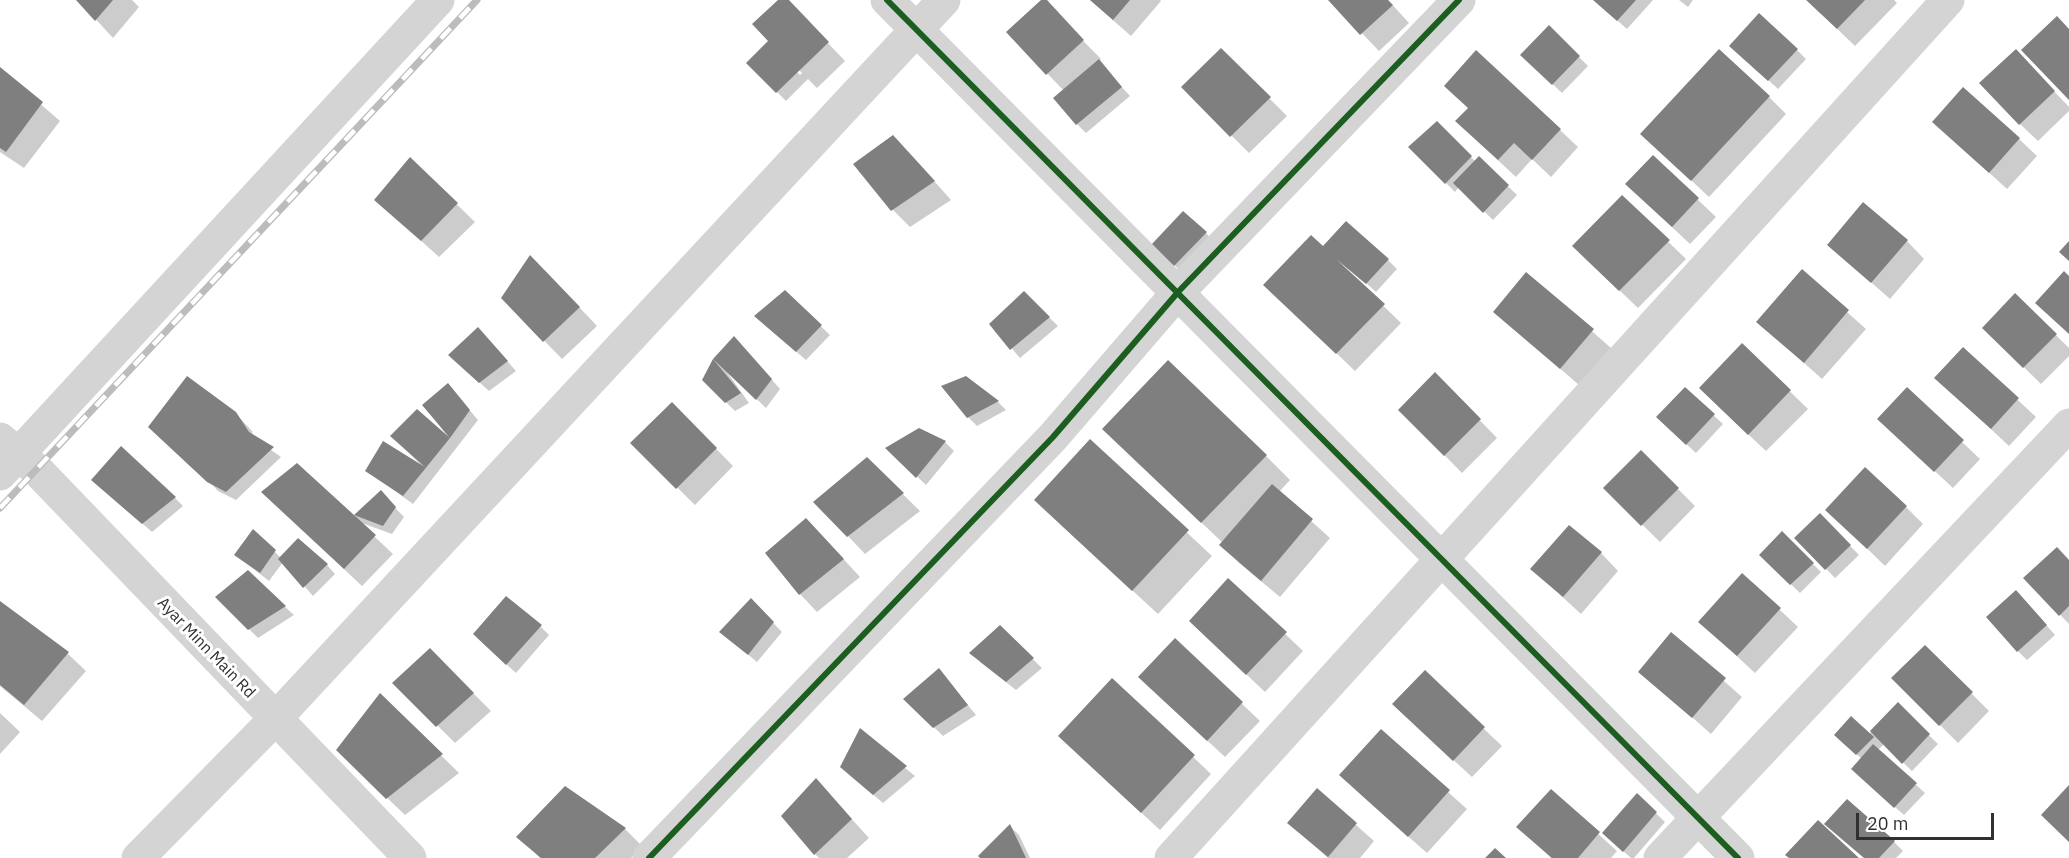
<!DOCTYPE html>
<style>
body{margin:0}
#map{position:relative;width:2069px;height:858px;overflow:hidden;background:#fff;font-family:"IBM Plex Sans",sans-serif}
canvas{display:block}
.scale{position:absolute;left:1856px;top:813px;width:138px;height:27px;box-sizing:border-box;border:3px solid #303030;border-top:0;padding-left:8px;font-size:18px;line-height:21px;white-space:nowrap;color:#303030;-webkit-text-stroke:4px #fff;paint-order:stroke}
</style>
<div id="map">
<canvas width="2069" height="858"></canvas>
<div class="scale">20 m</div>
</div>
<script>
const ctx = document.querySelector('canvas').getContext('2d');
ctx.lineJoin = 'round';
function fillPath(path, color) {
  ctx.fillStyle = color;
  ctx.fill(path, 'evenodd');
}
function strokePath(path, color, width, dash) {
  ctx.strokeStyle = color;
  ctx.lineWidth = width;
  ctx.lineCap = dash ? 'butt' : 'round';
  ctx.setLineDash(dash || []);
  ctx.stroke(path);
}
function label(font, color, halo, rows, align = 'center') {
  ctx.font = font + ' "IBM Plex Sans",sans-serif';
  ctx.lineWidth = 6;
  ctx.setLineDash([]);
  ctx.textBaseline = 'middle';
  ctx.strokeStyle = halo;
  ctx.fillStyle = color;
  for (const [text, x, y, turn = 0] of rows) {
    ctx.save();
    ctx.translate(x, y);
    ctx.rotate((+turn || 0) * Math.PI / 180);
    ctx.textAlign = isNaN(turn) ? turn : align;
    if (halo) ctx.strokeText(text, 0, 0);
    ctx.fillText(text, 0, 0);
    ctx.restore();
  }
}
fillPath(new Path2D(`
 M78,0h54l7,7 -26,31z
 M780,0h7l58,61 -28,27 -9,-9 -22,22 -38,-38 20,-20 32,32 2,-2 -47,-49z
 M1043,0l58,59 -3,2 32,35 -44,37 -9,-9 -13,-33 -56,-59z
 M1090,0h70l1,1 -30,35z
 M1330,0h58l21,23 -30,28z
 M1594,0h59l-26,29z
 M1679,0h14l-5,7z
 M1807,0h87l3,3 -42,43z
 M1549,27l39,39 -26,27 -40,-38z
 M1221,50l66,66 -38,37 -66,-66z
 M1797,50l9,9 -28,30 -38,-35z
 M0,69l60,52 -36,47 -24,-16z
 M2033,69l36,38v4l-31,30 -18,-17z
 M1769,97l17,17 -77,83 -49,-46z
 M1934,122l85,17 18,17 -30,33z
 M1436,123l40,39 3,-4 38,37 -24,25 -34,-33 -4,5 -45,-45z
 M1560,130l18,17 -27,30 -19,-18 -16,18 -41,-38z
 M911,155l40,45 -41,27 -17,-17z
 M1653,157l63,60 -26,27 -45,-42z
 M410,159l65,63 -36,35 -63,-57z
 M1622,197l64,62 -48,49 -46,-44z
 M1206,233l8,9 -30,32 -22,-20z
 M1907,241l17,18 -34,40 -61,-54z
 M1330,254l58,6 9,9 -21,23 -40,-36 -2,2 67,65 -46,48 -72,-69z
 M1802,272l64,57 -44,50 -64,-57z
 M548,274l49,52 -35,33 -59,-61z
 M1527,274l84,74 -32,37 -84,-73z
 M785,292l45,43 -24,25 -41,-35z
 M1024,293l34,33 -38,32 -29,-34z
 M2015,295l54,53v8l-28,28 -57,-56z
 M487,338l29,33 -27,20 -30,-27z
 M1742,345l66,64 -42,42 -48,-45z
 M743,347l37,42 -14,19 -42,-40 25,35 -14,8 -32,-31 11,-20z
 M1963,349l73,68 -27,29 -73,-68z
 M1435,374l62,64 -35,35 -62,-63z
 M966,378l32,24 8,8 -29,16 -9,-9z
 M1685,389l38,35 -27,29 -29,-27z
 M1907,390l73,69 -27,29 -56,-52z
 M456,394l22,26 -65,84 -46,-33 17,-28 41,26 -33,-33 25,-25 33,29 -26,-35z
 M672,404l61,62 -38,39 -63,-62z
 M235,413l17,18 1,6 28,20 -45,43 -18,-9 -13,-14z
 M945,442l9,9 -28,34 -39,-37z
 M1090,442l122,114 -54,58 -98,-90z
 M1641,452l54,54 -35,36 -55,-54z
 M1128,453l138,3 24,24 -11,12 51,46 -50,59 -41,-34 -18,-18 2,-2z
 M867,459l53,52 -55,43 -17,-18z
 M93,480l82,18 8,8 -31,26z
 M381,493l23,24 -12,17 -33,-12 34,32 -31,32 -81,-76 73,7z
 M1906,507l17,17 -38,42 -40,-39z
 M1820,515l39,40 -24,23 -39,-40z
 M254,531l27,27 46,7 8,9 -22,22 -30,-34 -14,19 -33,-26z
 M1782,533l39,39 -21,21 -39,-38z
 M824,538l36,39 -43,35 -17,-18z
 M1601,553l17,18 -37,43 -49,-45z
 M2069,561v63l-44,-46z
 M247,572l47,43 -36,23 -41,-41z
 M1743,575l55,52 -43,46 -55,-51z
 M1229,580l74,71 -38,41 -57,-54z
 M751,600l31,32 -25,30 -36,-30z
 M2025,601l30,34 -28,25 -9,-9z
 M0,603l68,51 18,17 -44,50 -42,-35z
 M541,627l8,8 -33,38 -33,-30z
 M1000,627l42,41 -26,22 -36,-28z
 M1671,634l71,63 -31,37 -71,-63z
 M1175,640l85,81 -35,36 -67,-62z
 M1925,647l64,64 -31,32 -65,-65z
 M430,650l61,61 -36,32 -60,-60z
 M939,670l37,45 -33,21 -38,-37z
 M1425,673l77,73 -30,31 -60,-55z
 M1112,680l99,94 -51,56 -82,-76z
 M380,695l79,78 -54,42 -49,-47z
 M1898,705l40,39 -26,27 -28,-27 -6,6 47,43 -21,22 -42,-37v-19l-17,-15 24,-10z
 M0,713l20,19 -20,22z
 M860,731l55,45 -32,27 -32,-27z
 M1381,732l86,77 -40,44 -68,-60z
 M816,780l53,58 -22,20h-28l-4,-4z
 M565,788l60,41 18,18 -12,11h-91l-21,-21z
 M1317,790l57,51 -14,17h-32l-39,-35z
 M1551,791l66,60 -6,7h-60l-33,-31z
 M1637,795l28,27 -31,36h-3l-18,-16z
 M1010,826l9,9 11,23h-49z
 M1894,842l9,9 -7,7h-31z`), '#0003');
fillPath(new Path2D(`
 M76,0h37l-18,21z
 M778,0h11l40,42 -53,51 -30,-30 22,-22 -16,-17z
 M1041,0h6l37,40 -38,35 -40,-43z
 M1090,0h40l-17,20z
 M1328,0h60l5,5 -33,30z
 M1593,0h43l-19,21z
 M1806,0h59l-28,29z
 M1759,13l39,36 -30,32 -39,-35z
 M2057,16l12,13v71l-48,-50z
 M1549,25l31,31 -28,29 -32,-30z
 M1221,48l50,49 -41,40 -49,-50z
 M1719,49l51,47 -79,85 -51,-47z
 M2016,49l39,42 -36,34 -40,-42z
 M1476,50l85,79 -29,31 -18,-17 -16,17 -43,-39 13,-13 -24,-22z
 M1099,59l23,28 -46,38 -23,-27z
 M0,67l43,35 -37,50 -6,-4z
 M1963,87l57,51 -31,35 -57,-51z
 M1437,121l35,35 -27,28 -37,-37z
 M893,135l42,46 -44,30 -38,-47z
 M1653,155l46,43 -27,29 -47,-43z
 M1479,156l30,29 -26,28 -30,-30z
 M410,157l48,46 -37,38 -47,-41z
 M1622,195l48,45 -51,51 -47,-45z
 M1863,202l45,38 -37,43 -44,-38z
 M1183,211l24,21 -33,34 -23,-21z
 M1346,221l43,38 -23,25 -30,-25 49,45 -49,50 -73,-69 48,-50 12,11z
 M2069,241v20l-10,-9z
 M530,255l50,52 -37,35 -42,-44z
 M1802,269l47,41 -45,53 -48,-41z
 M2064,271l5,5v58l-34,-31z
 M1526,272l68,57 -34,40 -67,-57z
 M785,290l37,35 -26,27 -42,-36z
 M1024,291l26,26 -40,33 -21,-26z
 M2015,293l42,41 -34,34 -41,-40z
 M478,327l30,34 -29,22 -31,-28z
 M734,336l38,43 -16,21 -43,-41z
 M1742,343l49,47 -43,45 -49,-47z
 M1963,347l56,51 -28,31 -57,-51z
 M713,359l28,34 -16,10 -23,-23z
 M1168,360l99,95 -66,68 -99,-94z
 M1435,372l46,47 -37,37 -46,-46z
 M187,376l49,36 13,20 25,15 -48,45 -19,-10 -59,-55z
 M966,376l33,25 -32,17 -26,-32z
 M448,383l22,27 -20,28 -28,-33z
 M1685,387l30,27 -29,31 -30,-28z
 M1907,387l57,53 -30,32 -57,-53z
 M672,402l45,46 -41,41 -46,-46z
 M417,409l33,29 -47,58 -38,-25 18,-30 42,26 -35,-31z
 M919,428l27,13 -30,37 -31,-30z
 M1090,439l99,91 -57,61 -98,-91z
 M121,446l55,51 -34,27 -51,-44z
 M1641,450l38,38 -38,38 -38,-38z
 M867,457l37,36 -57,44 -34,-35z
 M297,463l57,52 27,-25 15,17 -13,19 -29,-11 22,20 -32,34 -83,-77z
 M1865,467l42,39 -40,43 -42,-39z
 M1272,484l41,35 -52,62 -42,-36z
 M1820,513l31,32 -26,25 -31,-32z
 M806,518l38,41 -45,36 -34,-42z
 M1569,525l33,27 -39,45 -33,-28z
 M253,529l23,21 -16,23 -26,-18z
 M1782,531l32,32 -24,22 -31,-30z
 M298,538l30,26 -25,24 -25,-29z
 M2057,547l12,13v46l-10,10 -36,-38z
 M248,570l38,36 -38,24 -33,-33z
 M1742,573l39,35 -44,48 -39,-34z
 M1228,578l59,54 -41,43 -57,-54z
 M2016,590l31,35 -30,27 -31,-35z
 M506,596l36,29 -36,40 -33,-31z
 M751,598l23,24 -26,33 -29,-23z
 M0,601l69,51 -45,53 -24,-20z
 M1000,625l34,33 -28,24 -37,-29z
 M1671,632l55,46 -34,40 -54,-46z
 M1175,638l68,64 -36,39 -69,-64z
 M1925,645l48,47 -34,34 -48,-48z
 M430,648l44,45 -38,34 -44,-44z
 M939,668l29,37 -35,23 -30,-29z
 M1425,670l60,57 -32,34 -61,-57z
 M1112,678l83,77 -54,58 -83,-77z
 M380,693l63,61 -57,45 -50,-49z
 M1898,702l32,32 -28,30 -32,-33z
 M1851,716l23,21 -18,18 -22,-20z
 M860,728l47,38 -34,29 -33,-28z
 M1381,729l69,61 -42,47 -69,-62z
 M1873,744l44,39 -23,25 -43,-39z
 M816,778l36,41 -38,36 -33,-39z
 M2069,785v57l-28,-27z
 M565,786l61,42 -31,30h-54l-25,-21z
 M1317,788l40,35 -29,34 -41,-34z
 M1551,789l49,43 -22,26h-26l-36,-31z
 M1637,793l20,19 -34,40 -21,-19z
 M1847,799l48,42 -16,17h-15l-40,-34z
 M1818,820l41,38h-70l-4,-3z
 M1010,824l16,34h-46l-2,-2z
 M1495,848l11,10h-21z`), '#7f7f7f');
strokePath(new Path2D(`
 M887,0l851,858
 M0,439l37,31 373,388
 M0,474l438,-474
 M138,858l137,-139 669,-719
 M649,858l404,-421 126,-146 280,-291
 M1171,858l777,-858
 M1660,858l409,-433`), '#d4d4d4', 33);
const rail = new Path2D(`
 M0,508l477,-508`);
strokePath(rail, '#bcbcbc', 7);
strokePath(rail, '#fff', 4.5, [14]);
strokePath(new Path2D(`
 M887,0l851,858
 M649,858l404,-421 126,-146 280,-291`), '#1b5e20', 6);
label('16px', '#303030', '#fff', [
 ["Ayar Minn Main Rd",206,648,46]
]);
</script>
